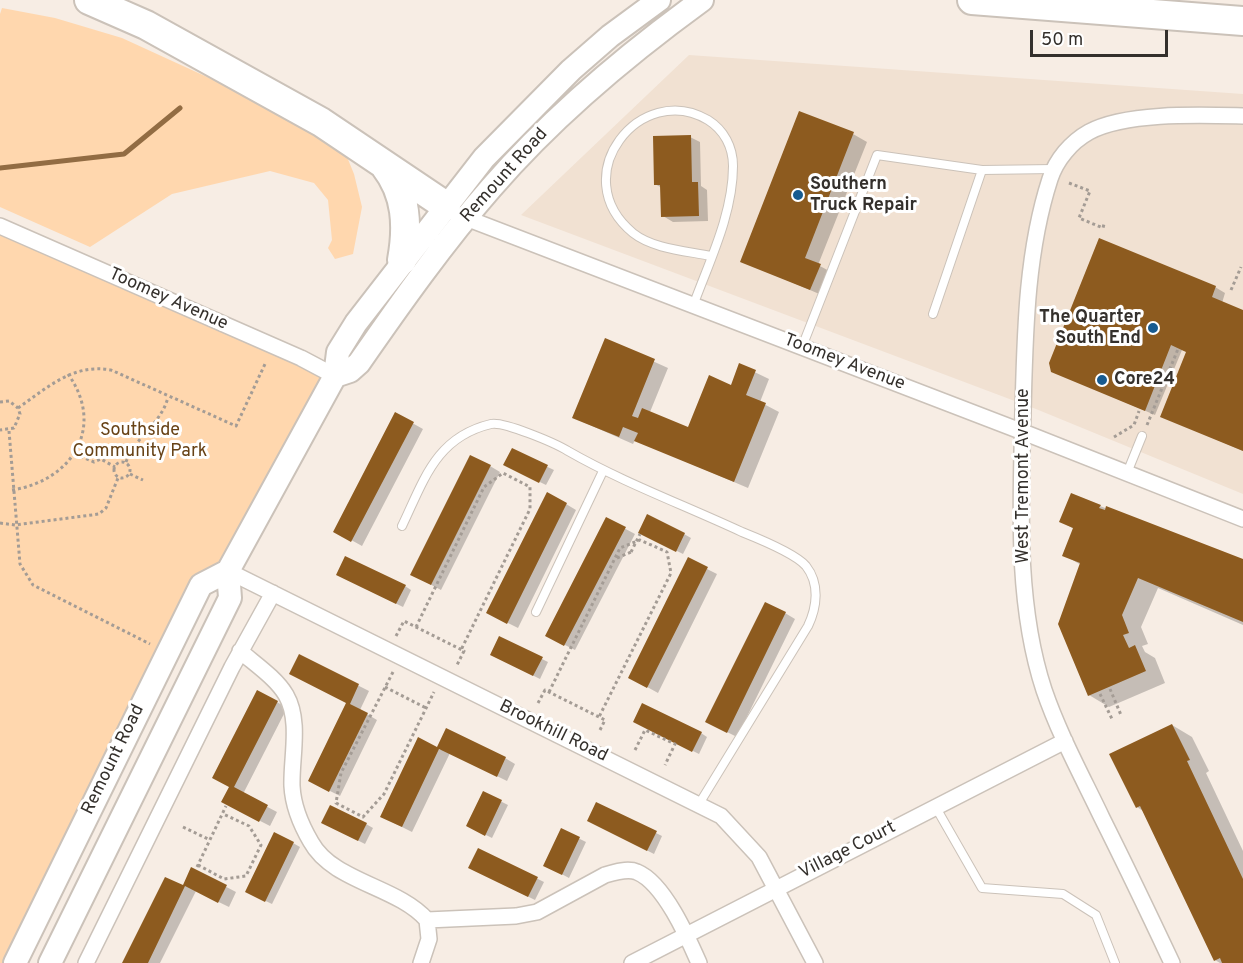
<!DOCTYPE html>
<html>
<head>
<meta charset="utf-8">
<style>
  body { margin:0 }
  #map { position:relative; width:1243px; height:963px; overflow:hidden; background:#f7ede4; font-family:Overpass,sans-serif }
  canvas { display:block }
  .scale { position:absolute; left:1030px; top:30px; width:138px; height:27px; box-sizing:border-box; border:3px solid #34302c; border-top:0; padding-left:8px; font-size:18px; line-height:21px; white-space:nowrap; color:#34302c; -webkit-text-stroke:4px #fff; paint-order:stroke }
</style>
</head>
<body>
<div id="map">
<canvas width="1243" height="963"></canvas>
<div class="scale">50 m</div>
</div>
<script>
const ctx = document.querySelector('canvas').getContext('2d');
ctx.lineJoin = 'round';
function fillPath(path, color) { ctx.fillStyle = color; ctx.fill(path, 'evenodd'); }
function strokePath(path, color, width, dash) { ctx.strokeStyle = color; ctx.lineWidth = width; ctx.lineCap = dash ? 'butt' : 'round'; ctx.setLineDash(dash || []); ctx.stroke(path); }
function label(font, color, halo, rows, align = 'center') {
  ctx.font = font + ' Overpass,sans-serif'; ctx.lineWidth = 6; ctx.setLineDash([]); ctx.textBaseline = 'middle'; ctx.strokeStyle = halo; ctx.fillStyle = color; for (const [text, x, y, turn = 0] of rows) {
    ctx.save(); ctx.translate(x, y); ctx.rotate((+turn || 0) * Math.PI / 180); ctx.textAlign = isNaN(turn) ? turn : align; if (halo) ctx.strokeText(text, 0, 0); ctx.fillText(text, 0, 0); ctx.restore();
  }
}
const built = new Path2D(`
  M689,55L1243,94V494L1036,409L521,215Z`);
const green = new Path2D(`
  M2,8L55,18L122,38L242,93L345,152L354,174L362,207L353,254L335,259L328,248L332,240L328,200L314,183L270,171L172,194L90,247L0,207V14Z
  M0,226L335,376L242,543L201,585L15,963H0Z`);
const shadow = new Path2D(`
  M853,134L867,142L818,265L833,273L824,296L742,261Z
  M690,137L700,142L701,186L707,190L708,221L673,222L663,216L662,188L655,184Z
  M1215,287L1225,293L1222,303L1243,312V451L1162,416L1188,352L1182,350L1155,415L1052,371Z
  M606,340L668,368L650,412L689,429L732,387L740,365L769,379L760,402L779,412L748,488L635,440L633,444L574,418Z
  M396,414L423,429L362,546L335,531Z
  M512,450L554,470L546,485L511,468Z
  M490,466L500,472L441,590L422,580Z
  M566,504L576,510L518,628L498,618Z
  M1100,506L1243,561V625L1158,588L1141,627L1148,644L1142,646L1145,652L1155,658L1165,683L1109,707L1089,695L1081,565L1064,555L1074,529L1060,521Z
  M607,519L635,534L575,650L557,641Z
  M684,534L691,538L683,554L647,536Z
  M707,569L717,574L658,693L640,683Z
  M344,578L405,586L411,590L403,607Z
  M785,613L795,619L737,737L717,727Z
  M300,656L369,691L360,710L377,720L340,796L320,786L348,703Z
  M498,658L542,659L548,662L540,679Z
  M277,702L287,708L243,794L277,812L270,826L223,802Z
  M641,725L701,733L707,737L699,754Z
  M1172,725L1192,737L1209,771L1206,773L1243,851V963H1220L1215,960L1143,811L1137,807Z
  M437,749L505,758L515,764L507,781L450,753L412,832L392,822Z
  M484,793L508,805L492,838L474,829Z
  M366,824L373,828L365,844L329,826Z
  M595,824L656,833L662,836L654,854Z
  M562,830L586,842L569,878L552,869Z
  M293,843L300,847L272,904L253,895Z
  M479,850L544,882L535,900L476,871Z
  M192,869L236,892L229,907L196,891L160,963H124L183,887Z`);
const stream = new Path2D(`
  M0,168L124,154L180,108`);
const building = new Path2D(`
  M799,111L854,132L805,258L821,264L810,290L740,262Z
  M691,135L692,182H698L699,216L661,217L660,185H654L653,136Z
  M1099,238L1216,286L1212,297L1243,310V451L1160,417L1186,352L1171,345L1145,411L1051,372L1049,363Z
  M605,338L655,359L632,416L638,418L642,408L688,427L709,375L731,385L739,363L756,370L746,395L766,403L734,482L634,441L638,433L623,427L619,437L572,418Z
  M395,412L414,422L351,542L333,532Z
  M512,448L548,465L539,483L503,465Z
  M470,455L491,465L431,585L410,575Z
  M547,492L567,503L507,624L486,613Z
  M1071,493L1101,505L1099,508L1105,510L1106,506L1243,559V622L1138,578L1122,615L1129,633L1123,635L1129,648L1135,645L1146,671L1088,696L1058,624L1080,563L1062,556L1073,528L1059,522Z
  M647,514L685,533L676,552L638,533Z
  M606,517L626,527L564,646L545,636Z
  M345,556L406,585L396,604L336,575Z
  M688,557L708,567L647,688L628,678Z
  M765,602L786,612L727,733L705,722Z
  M499,636L543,657L533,676L490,655Z
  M299,654L359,684L350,704L368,713L329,792L308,781L346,703L289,674Z
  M257,690L278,701L234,787L268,805L259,822L221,802L229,787L212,778Z
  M642,703L702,732L692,752L633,722Z
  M1172,724L1190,760L1187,761L1243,879V963H1222L1220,958L1214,961L1140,806L1136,808L1109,754Z
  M446,728L506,757L497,777L439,749L402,827L380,817L418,737L437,747Z
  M483,791L502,800L485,836L466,826Z
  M596,802L657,831L647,851L587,821Z
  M330,805L367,823L358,841L321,823Z
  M561,828L580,837L562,875L543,866Z
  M274,832L294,842L265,902L245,892Z
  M478,848L538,877L528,897L468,868Z
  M191,867L227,885L218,903L185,886L148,963H122L165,877L183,885Z`);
const path = new Path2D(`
  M1069,183L1090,191L1079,218L1103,228L1104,224
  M1231,290L1241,267
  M0,402L9,401L18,408L20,414L14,428L0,430
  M18,408C47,388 73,363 111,370L236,426L265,364
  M1147,425L1178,349
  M9,431L20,564L33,585L150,644
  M1114,437L1134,425L1139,411
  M80,443L98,451L101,459L115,467
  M75,454L94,462L101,459
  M114 470a8 8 0 1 1 16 0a8 8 0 1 1-16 0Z
  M126,462C135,437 162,423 168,397
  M130,474L143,480
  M12,490C72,481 106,427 68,374
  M0,523L15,525L99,514L106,508L118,478
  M617,558L631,552
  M416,627L484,487L503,473L530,487V509L461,650
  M396,636L404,621L464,651L457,665
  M393,672L341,773L336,803L363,817L384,794L434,692
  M385,687L426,708
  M1110,689L1121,715
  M549,692L620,548L640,540L667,552L671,573L599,717
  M1100,694L1112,719
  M538,703L545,690L605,720L599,732
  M635,750L645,730L675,744L665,765
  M183,827L210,840
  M198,865L224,879L246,876L261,845L249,826L223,814
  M197,867L226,806`);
const lane = new Path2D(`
  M693,306C709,262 733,214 733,166C733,147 724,130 708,120C641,80 564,176 633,233C653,249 687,251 711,256
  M933,314L982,170
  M802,347L877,155L982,170L1054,169
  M1127,473L1142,436
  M402,526C424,480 436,437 491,424C503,421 555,443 568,451C622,482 684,505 742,532C757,538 796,554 806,566C820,584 817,607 808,626L699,804
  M536,612L603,471
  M935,806L982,888L1063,894L1096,915L1115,963`);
const street = new Path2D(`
  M466,218L1023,432L1243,519
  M0,226L301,358L335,376
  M228,571L721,816L759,857L815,963
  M240,651C255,664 276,678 286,695C301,721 291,758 292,786C293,806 301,825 311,842C333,882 397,886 427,920L516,916L537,912L605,875C615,872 628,868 637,872C664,883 688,938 699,963
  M86,963L232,667L273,593
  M421,963L429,939L427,920
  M632,963L1065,741
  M1172,963C1149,914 1126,866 1102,818C1082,776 1059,734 1044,690C1015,602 1021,502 1023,411C1025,334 1026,253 1050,179C1056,160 1071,142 1089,132C1126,112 1201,115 1243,116`);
const secondary = new Path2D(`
  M335,376L350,371L359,363C400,304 443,243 491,188C553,116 625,56 702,0
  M15,963L201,585L228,571
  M50,963L230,598L228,571L335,376L338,352L356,323L484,158L571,70L610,36L659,0`);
const highway = new Path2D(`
  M89,0L146,25L321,122L446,206
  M972,0L1243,21
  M385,166C407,194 408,227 402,260`);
const pathBridge = new Path2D(`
  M631,552L640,534`);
const markers = [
  [798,195,6,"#175b90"],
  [1153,328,6,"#175b90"],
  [1102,380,6,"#175b90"]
];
const streetNames = [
  ["Remount Road",505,176,-48],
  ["Toomey Avenue",168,300,24],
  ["Toomey Avenue",844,363,21],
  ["West Tremont Avenue",1024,476,-90],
  ["Brookhill Road",553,732,26],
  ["Remount Road",114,760,-64],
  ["Village Court",848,851,-27]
];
const poiNames = [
  ["Southern",810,185],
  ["Truck Repair",810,206],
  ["The Quarter",1141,318,"right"],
  ["South End",1141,339,"right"],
  ["Core24",1114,380]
];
const parkNames = [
  ["Southside",140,431],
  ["Community Park",140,452]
];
fillPath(built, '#f1e1d2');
fillPath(green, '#ffd7ae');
fillPath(shadow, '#0003');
strokePath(stream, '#926c43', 5);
fillPath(building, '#8d5b1f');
strokePath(lane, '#cbc2b9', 10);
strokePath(street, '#cbc2b9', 18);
strokePath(secondary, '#cbc2b9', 26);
strokePath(highway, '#cbc2b9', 32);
strokePath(path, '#a49c95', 3, [3, 3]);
strokePath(lane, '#fff', 8);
strokePath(street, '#fff', 15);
strokePath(secondary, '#fff', 22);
strokePath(highway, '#fff', 28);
strokePath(pathBridge, '#a49c95', 3, [3, 3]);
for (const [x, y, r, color] of markers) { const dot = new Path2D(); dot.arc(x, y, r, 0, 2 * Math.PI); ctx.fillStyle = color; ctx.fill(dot); strokePath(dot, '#fff', 2); }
label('18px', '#34302c', '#fff', streetNames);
label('bold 18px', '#34302c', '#fff', poiNames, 'left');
label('18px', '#674216', '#fff', parkNames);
</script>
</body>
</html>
